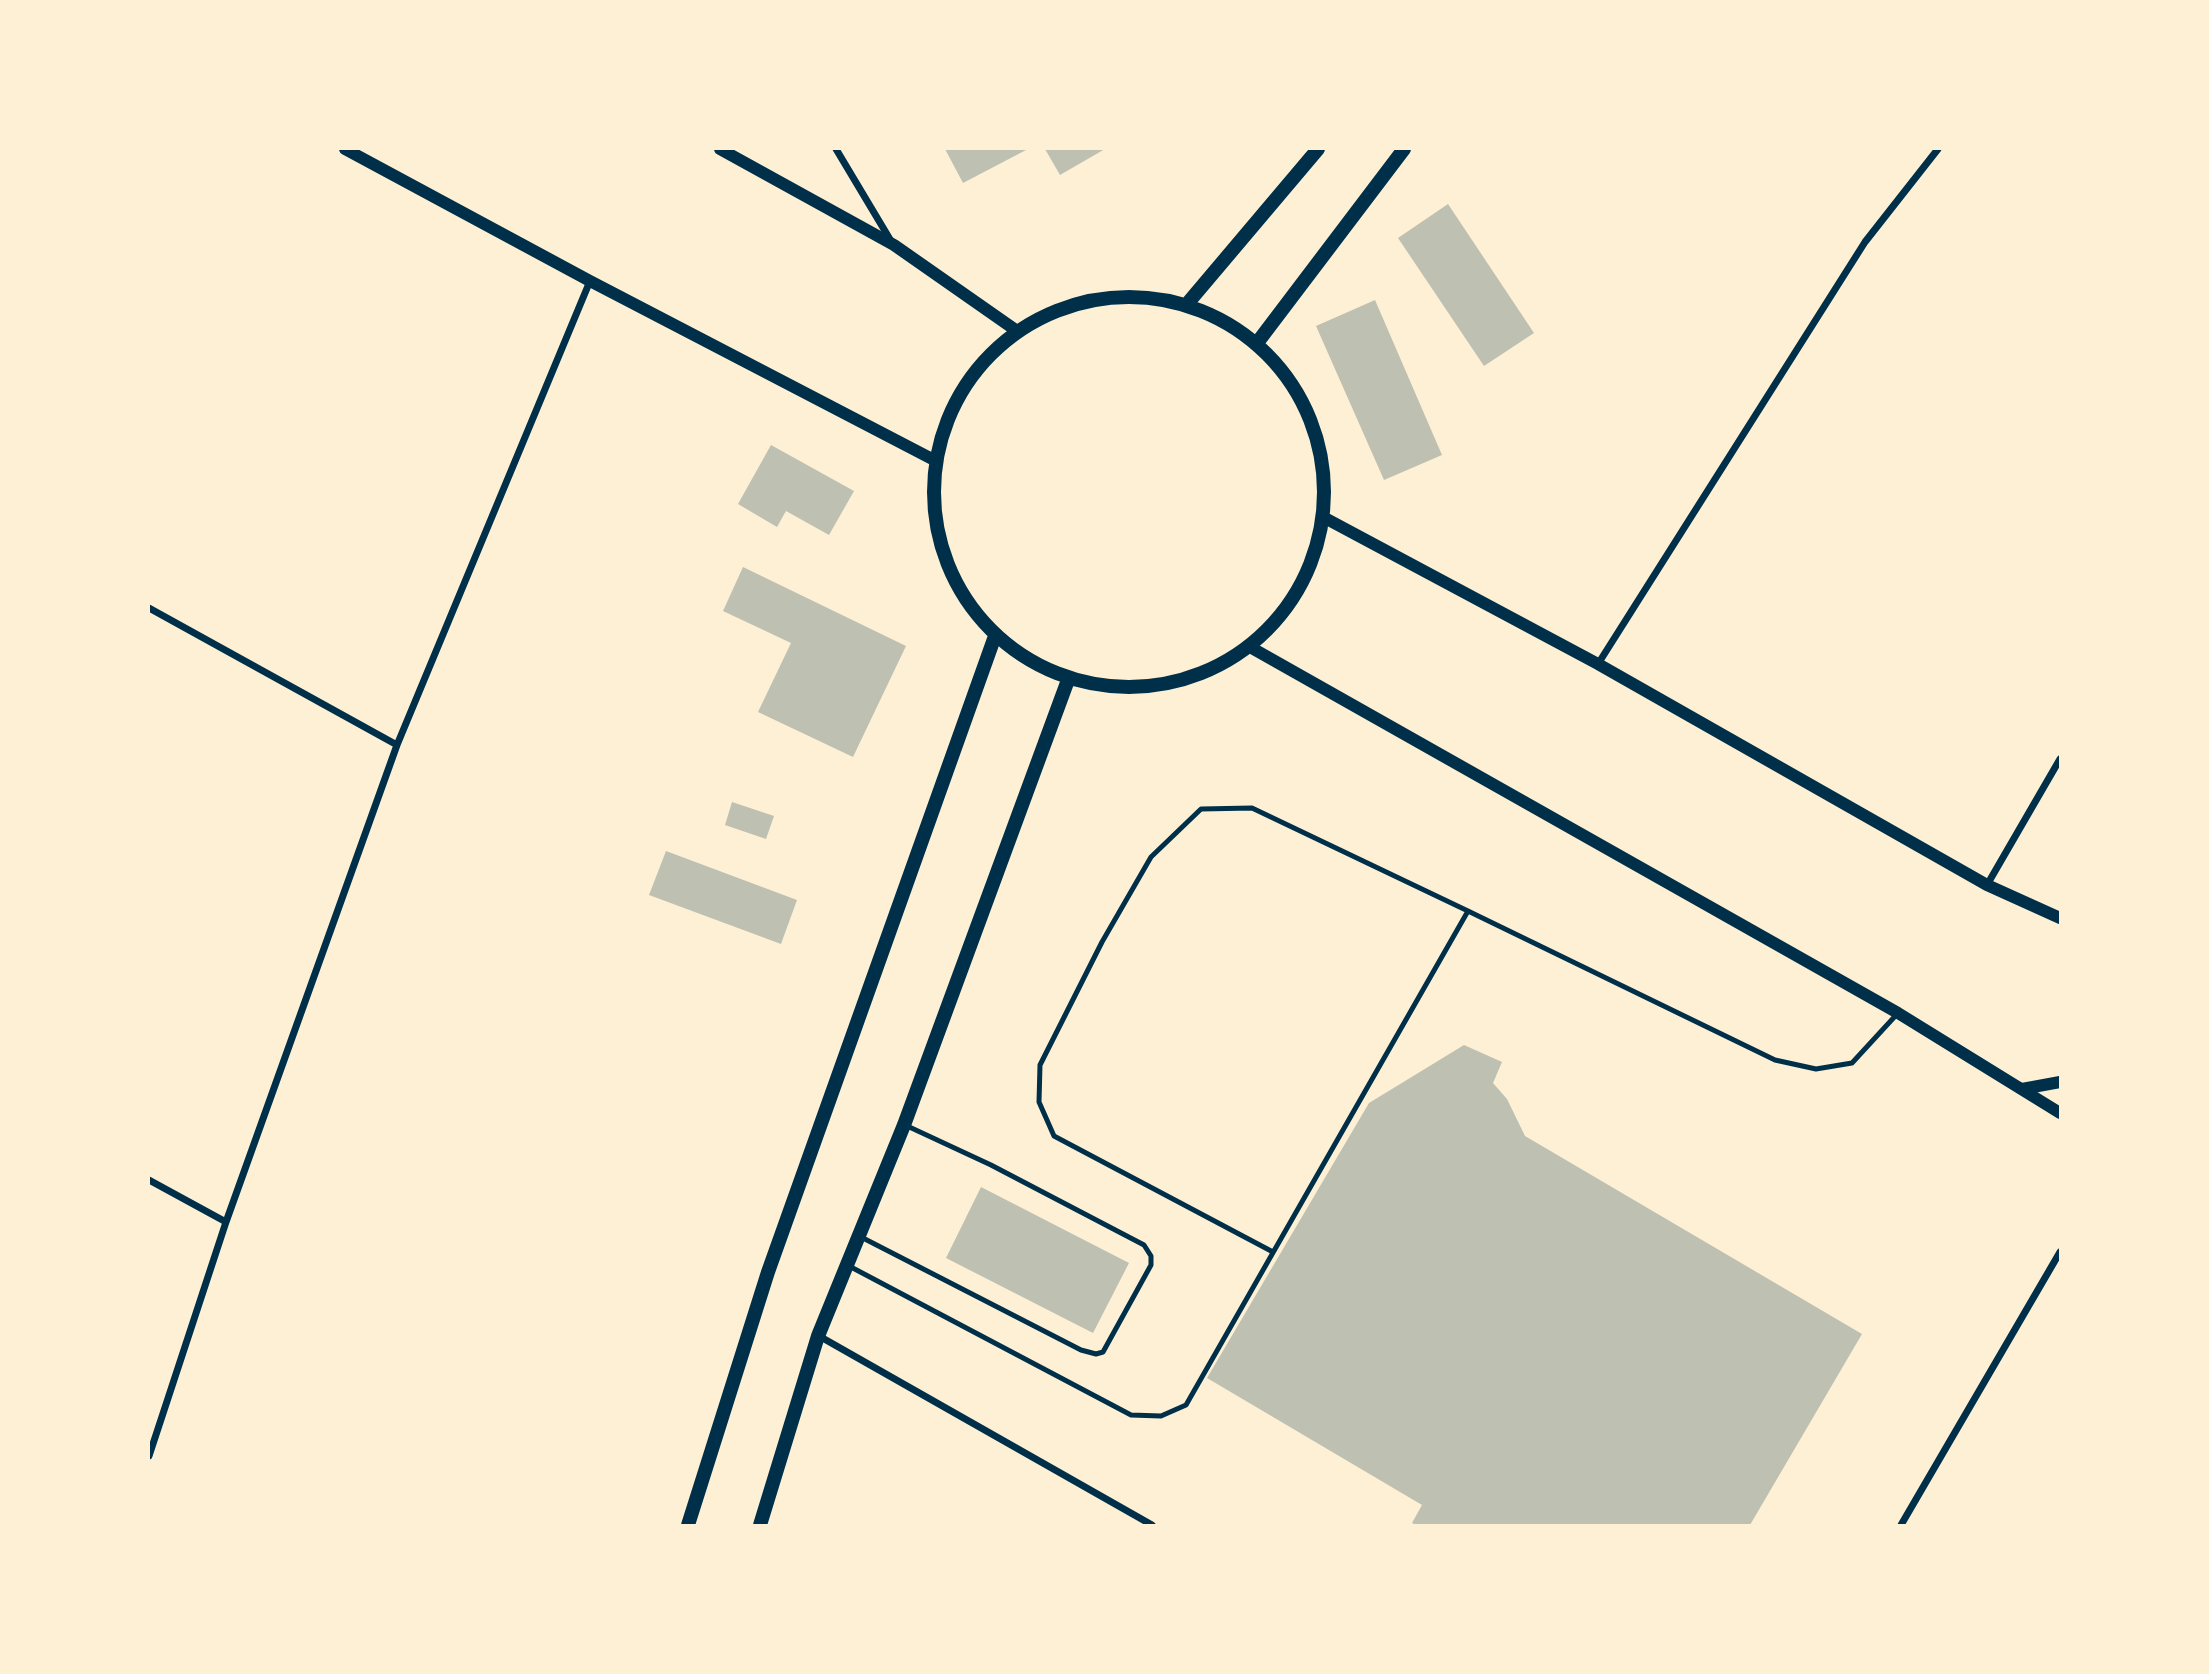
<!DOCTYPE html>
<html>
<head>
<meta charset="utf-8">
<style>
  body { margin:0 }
  #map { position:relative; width:2209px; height:1674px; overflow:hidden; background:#fdf0d5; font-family:"DejaVu Sans",sans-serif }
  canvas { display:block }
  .frame { position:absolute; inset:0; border:150px solid #fdf0d5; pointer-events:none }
</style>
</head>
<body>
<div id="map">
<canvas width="2209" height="1674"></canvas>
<div class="frame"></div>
</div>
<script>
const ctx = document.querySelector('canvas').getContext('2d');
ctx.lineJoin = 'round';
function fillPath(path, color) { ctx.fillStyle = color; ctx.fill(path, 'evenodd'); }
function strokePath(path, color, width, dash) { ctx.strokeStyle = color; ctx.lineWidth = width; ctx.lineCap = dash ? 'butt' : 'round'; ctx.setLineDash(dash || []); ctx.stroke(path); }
const building = new Path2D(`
  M945,149H1028L963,183Z
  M1045,149H1105L1060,175Z
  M1448,204L1534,333L1484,366L1398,238Z
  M1375,300L1442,455L1384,480L1316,326Z
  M771,445L854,491L829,535L786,511L777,527L738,504Z
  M743,567L906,646L853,757L758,712L791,643L723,611Z
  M732,802L774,816L766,839L725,825Z
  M666,851L797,900L781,944L649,895Z
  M1464,1045L1502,1062L1493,1083L1507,1099L1525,1136L1862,1334L1750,1525H1416L1412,1523L1422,1505L1207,1378L1369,1103Z
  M981,1187L1129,1263L1093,1333L946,1258Z`);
const service = new Path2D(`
  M861,1237L1081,1350L1096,1354L1103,1352L1151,1265V1256L1144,1245L991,1165L905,1125
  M1273,1252L1054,1136L1039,1102L1040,1065L1102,942L1151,857L1201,809L1252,808L1468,911
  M849,1266L1131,1415L1161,1416L1186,1405L1468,911L1775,1060L1816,1069L1852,1063L1898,1013`);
const minor = new Path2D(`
  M836,149L891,241
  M149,608L397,745
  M1598,664L1865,242L1938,149
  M1987,885L2060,759
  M149,1180L226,1222
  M819,1336L1152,1525
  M149,1456L226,1222L397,745L590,281
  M1901,1525L2060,1252`);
const tertiary = new Path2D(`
  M345,149L590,281L936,461
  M720,149L894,245L1017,331
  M1323,517L1598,664L1987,885L2060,918
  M1250,647L1898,1013L2060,1113
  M2022,1089L2060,1082`);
const secondary = new Path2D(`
  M934 492a195 195 0 1 1 390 0a195 195 0 1 1-390 0Z
  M1187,304L1318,149
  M1257,343L1404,149
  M688,1525L768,1272L995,636
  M760,1525L818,1336L904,1125L1068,680`);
fillPath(building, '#bec0b2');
strokePath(service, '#003049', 5);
strokePath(minor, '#003049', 7);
strokePath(tertiary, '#003049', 12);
strokePath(secondary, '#003049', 14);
</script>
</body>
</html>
